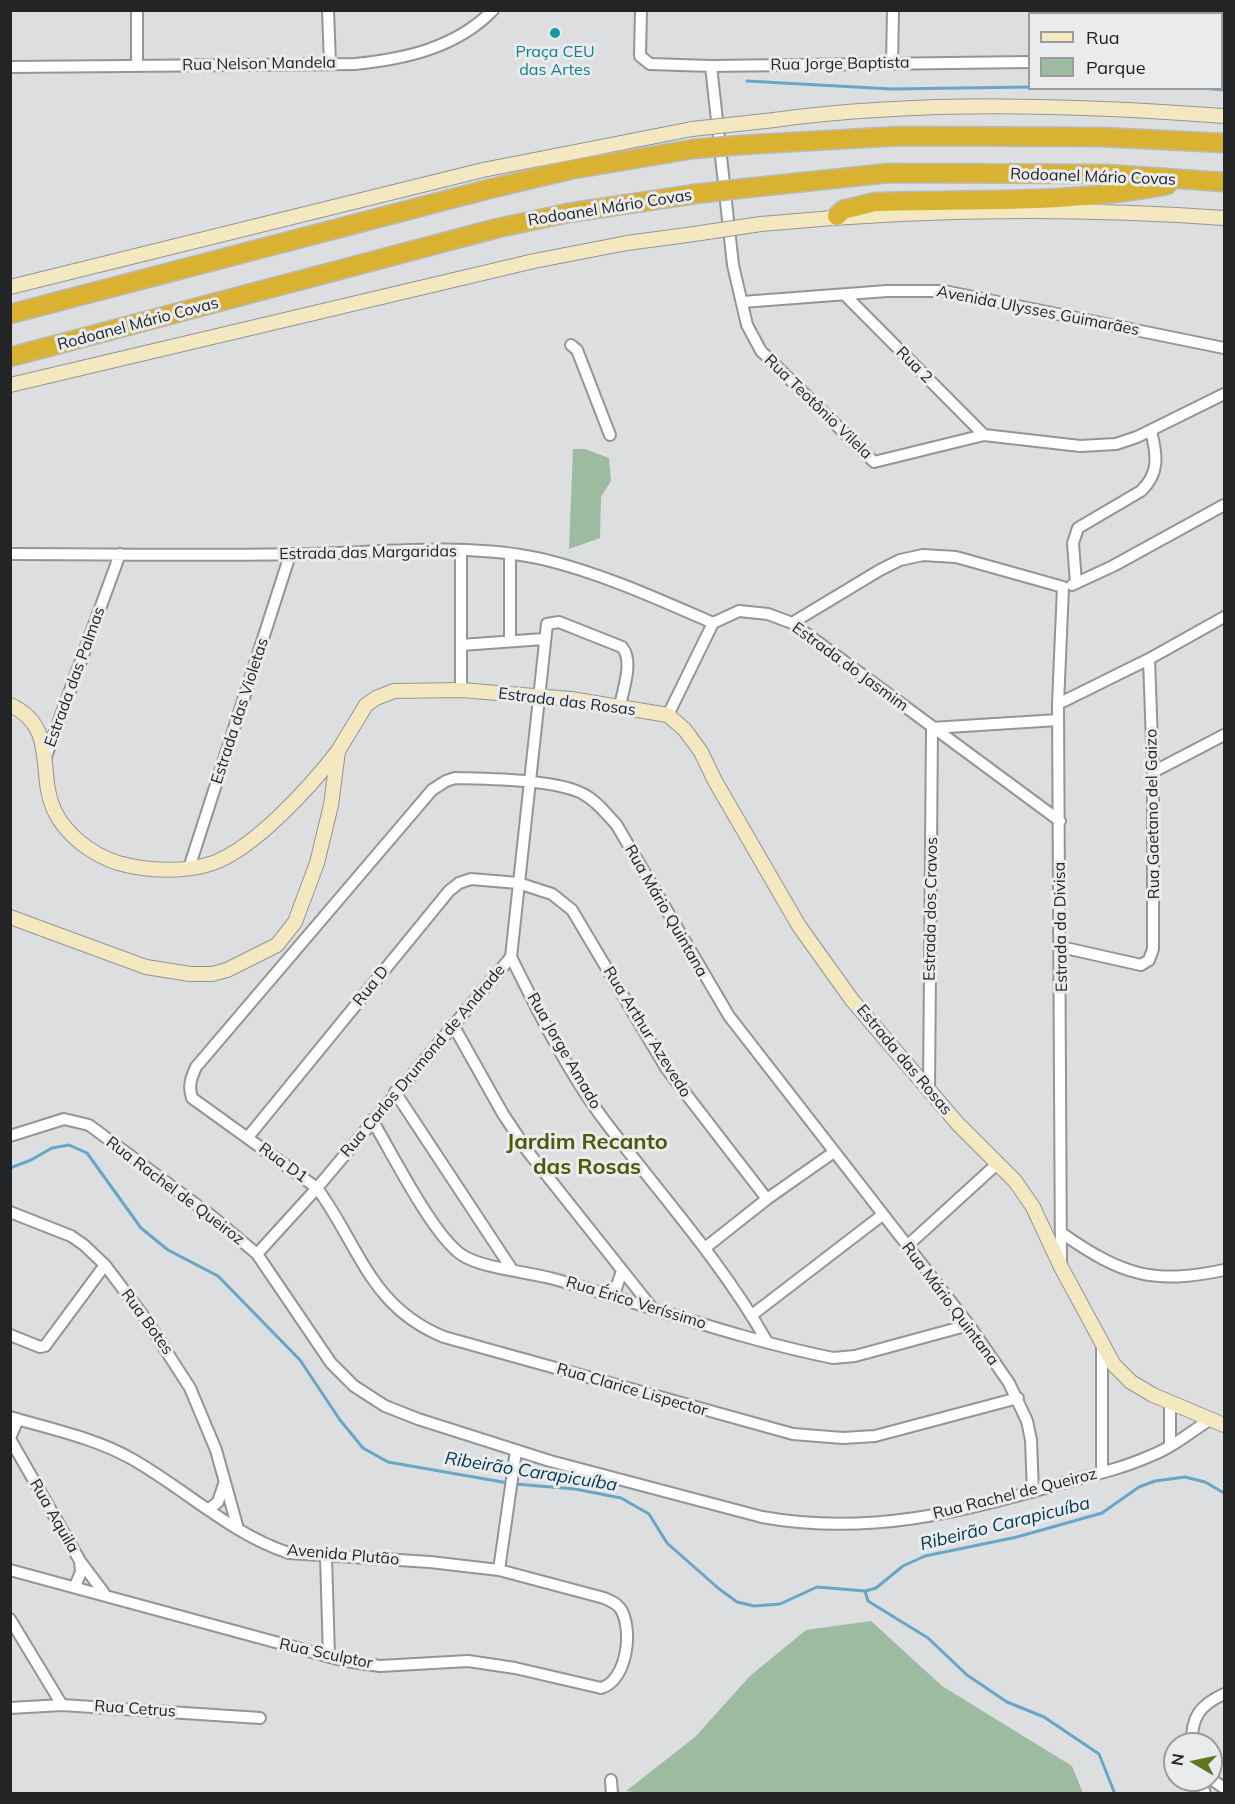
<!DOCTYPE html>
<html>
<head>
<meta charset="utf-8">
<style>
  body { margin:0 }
  #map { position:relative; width:1235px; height:1804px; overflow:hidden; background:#dddee0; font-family:Mulish,sans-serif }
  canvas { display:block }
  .frame { position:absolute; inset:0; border:12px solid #232425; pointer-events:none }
  .legend { position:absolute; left:1028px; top:12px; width:195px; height:78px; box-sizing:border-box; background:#eaebed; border:2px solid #9a9b9d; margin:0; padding:8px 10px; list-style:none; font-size:18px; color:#232425 }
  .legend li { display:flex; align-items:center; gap:12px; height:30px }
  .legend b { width:30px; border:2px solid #9a9b9d }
  .north { position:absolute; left:1163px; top:1732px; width:60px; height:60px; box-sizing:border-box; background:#eaebed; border:2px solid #9a9b9d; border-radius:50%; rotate:279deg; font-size:16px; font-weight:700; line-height:24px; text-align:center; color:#232425 }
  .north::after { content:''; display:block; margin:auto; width:21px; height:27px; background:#627421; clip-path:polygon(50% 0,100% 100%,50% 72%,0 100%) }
</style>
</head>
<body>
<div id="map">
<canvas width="1235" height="1804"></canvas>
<div class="frame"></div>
<ul class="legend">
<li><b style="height:8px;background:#f4e8c1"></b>Rua</li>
<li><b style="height:16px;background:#9cbba0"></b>Parque</li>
</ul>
<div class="north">N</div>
</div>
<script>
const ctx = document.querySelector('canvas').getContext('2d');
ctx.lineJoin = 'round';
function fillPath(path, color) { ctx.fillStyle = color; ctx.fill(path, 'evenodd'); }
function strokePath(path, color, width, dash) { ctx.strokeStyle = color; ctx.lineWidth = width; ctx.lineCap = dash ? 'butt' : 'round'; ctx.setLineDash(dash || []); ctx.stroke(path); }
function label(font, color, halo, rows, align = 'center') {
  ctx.font = font + ' Mulish,sans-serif'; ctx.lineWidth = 6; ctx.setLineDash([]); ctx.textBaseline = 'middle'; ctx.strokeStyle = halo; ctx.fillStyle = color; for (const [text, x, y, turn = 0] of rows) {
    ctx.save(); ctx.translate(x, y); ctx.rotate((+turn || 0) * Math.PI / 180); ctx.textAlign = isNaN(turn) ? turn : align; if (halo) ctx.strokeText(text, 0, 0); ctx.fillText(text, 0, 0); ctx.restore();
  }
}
const green = new Path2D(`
  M573,449H585L609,458L611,481L601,497L600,538L569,549Z
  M871,1621L942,1686L1072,1766L1083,1793L646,1794L626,1791L695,1737L750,1676L806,1630Z`);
const stream = new Path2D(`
  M747,81L891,89L1030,87
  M1203,88L1224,90
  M10,1168L31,1160L52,1148L69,1145L87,1153L141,1228L168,1250L218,1276L300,1360L340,1420L363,1448L388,1462L508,1483
  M515,1484L575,1489L621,1498L649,1514L667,1543L718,1588L737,1602L754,1606L780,1604L817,1587L865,1591L876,1588L903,1566L925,1556L1017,1537L1102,1513L1139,1487L1155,1481L1185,1477L1205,1482L1224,1493
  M865,1591L868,1601L928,1638L967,1675L1007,1702L1044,1717L1099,1754L1115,1794`);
const minor = new Path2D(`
  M137,10V66
  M328,10L330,63
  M641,10L640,56L650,64L711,66L1030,62
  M1191,14V10
  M1222,60H1224
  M892,64L893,10
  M711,66L733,265L747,325L761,351L874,462L984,435L1080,446L1116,444L1137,437L1224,394
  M10,67L355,64C405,59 456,48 493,10
  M845,295L984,435
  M742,302L887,291H944L1224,348
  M571,345L577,350L610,435
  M10,554C108,554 205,556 302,554C378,553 468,542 542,559C601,573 658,599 713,623
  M510,554V641
  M1076,583L1073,543L1078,528L1141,491C1160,473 1157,455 1151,431
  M1072,585L1113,566L1224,505
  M792,623L880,570L900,560L923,555L956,557L1063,587
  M461,645L544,639
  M461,690V551
  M1058,704L1149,659L1224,617
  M668,715L713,623L739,611L768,614L792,623L1060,821
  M45,759L120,554
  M1153,772L1224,735
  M189,868L290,555
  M1061,947L1141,965L1149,960L1153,949V772L1149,659
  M511,957C538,1011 565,1067 601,1116C657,1191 720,1259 766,1340
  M453,1025L503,1114L529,1153L653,1309
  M929,1090L932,728L1058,720
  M395,1092L511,1268
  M372,1120C392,1153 433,1236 462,1255C481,1268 529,1272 554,1279C647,1305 738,1339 833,1358L855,1356L969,1325
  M10,1136L64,1119L89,1125L213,1217L257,1254L331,1363L354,1386L385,1406L418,1419L550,1461L762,1517C866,1536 960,1513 1059,1484C1089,1476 1121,1469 1150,1456C1171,1448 1190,1433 1209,1420
  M248,1137L449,891L459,883L471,879L518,883L552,894L572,910L666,1068L767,1199
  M10,1212L71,1236L84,1245L105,1265L145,1318L190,1388L216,1450L238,1529
  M1063,1234C1122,1275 1153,1285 1224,1270
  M907,1246L998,1163
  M705,1248L767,1199L834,1152
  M257,1254L317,1188L511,957L547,624L559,622L622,647C634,661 623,689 620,706
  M1061,1267L1058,704L1063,587
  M613,1297L622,1271
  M752,1315L881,1216
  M10,1335L40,1347L45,1346L105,1265
  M1102,1345V1472
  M1018,1398L875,1436L843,1438L793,1434L444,1337C370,1307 360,1247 317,1188L192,1098C188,1086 191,1078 196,1067L432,790L446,781L455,778C486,779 559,779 585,795C598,802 606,814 616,824L729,1016L969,1325L1009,1383L1027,1421L1031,1440L1033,1492
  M10,1417C51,1429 95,1438 132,1459C185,1489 231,1534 289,1553L430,1562L499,1570L604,1598C611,1601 616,1603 620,1608C634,1629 627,1681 601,1688L515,1668L468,1661L380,1666L345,1661L10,1570
  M10,1438L18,1419
  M10,1439L80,1561L104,1593
  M1170,1446V1404
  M209,1509L218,1502L224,1484
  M326,1556L329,1657
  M499,1570L516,1451
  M75,1586L81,1572L80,1561
  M10,1619L62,1705
  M10,1708L62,1705L260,1718
  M1192,1744C1191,1717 1200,1705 1224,1694
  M1211,1779L1224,1788
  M611,1780L612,1794
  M1201,1780L1205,1794`);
const secondary = new Path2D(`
  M774,120C923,100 1076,105 1224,116
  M761,224C916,209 1069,207 1224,218
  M10,287L483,170L692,129
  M10,385L534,261L627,243L687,235
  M10,705C59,727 36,773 55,812C67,836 93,855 118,863C147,871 184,873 213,863C255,848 311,786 338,751
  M10,917L146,967L190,974H212L227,970L277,945L295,922L317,863L331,805L338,751L366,705L376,698L394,691L461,690L571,699L668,715L685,730L701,752L715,781L799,926L852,1000L958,1124L1015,1181L1033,1207L1061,1267L1114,1365L1131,1382L1153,1395L1224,1425`);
const motorway = new Path2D(`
  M741,145L900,136L1101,137L1224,143
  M747,188L889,173L1106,174L1224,182
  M837,216L843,210L875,202C971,199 1072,204 1167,185
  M10,314L489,189L569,170L693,149
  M10,357L498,228L568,213L695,194`);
const secondaryBridge = new Path2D(`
  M692,129L774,120
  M687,235L761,224`);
const motorwayBridge = new Path2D(`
  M693,149L741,145
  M695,194L747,188`);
const markers = [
  [555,33,6,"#0f9aa8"]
];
const cultureNames = [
  ["Praça CEU",555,52],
  ["das Artes",555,70]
];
const streetNames = [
  ["Rua Nelson Mandela",259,64,-1],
  ["Rua Jorge Baptista",840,64,-1],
  ["Rodoanel Mário Covas",1093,177,2],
  ["Rodoanel Mário Covas",610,208,-9],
  ["Avenida Ulysses Guimarães",1038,311,11],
  ["Rodoanel Mário Covas",138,324,-15],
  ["Rua 2",914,365,45],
  ["Rua Teotônio Vilela",818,407,44],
  ["Estrada das Margaridas",368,553,-1],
  ["Estrada do Jasmim",850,667,36],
  ["Estrada das Palmas",75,677,-70],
  ["Estrada das Rosas",567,702,7],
  ["Estrada das Violetas",240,711,-72],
  ["Rua Gaetano del Gaizo",1153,814,-91],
  ["Estrada dos Cravos",931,909,-89],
  ["Rua Mário Quintana",666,911,60],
  ["Estrada da Divisa",1061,927,-91],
  ["Rua D",371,986,-51],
  ["Rua Arthur Azevedo",647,1032,58],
  ["Rua Jorge Amado",564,1051,60],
  ["Estrada das Rosas",904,1060,50],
  ["Rua Carlos Drumond de Andrade",423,1061,-50],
  ["Rua D1",283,1163,36],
  ["Rua Rachel de Queiroz",175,1191,37],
  ["Rua Érico Veríssimo",636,1303,17],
  ["Rua Mário Quintana",950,1304,53],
  ["Rua Botes",147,1322,54],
  ["Rua Clarice Lispector",632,1390,16],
  ["Rua Rachel de Queiroz",1015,1494,-14],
  ["Rua Aquila",54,1516,60],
  ["Avenida Plutão",343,1555,5],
  ["Rua Sculptor",326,1654,12],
  ["Rua Cetrus",135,1709,4]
];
const waterNames = [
  ["Ribeirão Carapicuíba",531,1472,9],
  ["Ribeirão Carapicuíba",1005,1524,-14]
];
const districtNames = [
  ["Jardim Recanto",587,1142],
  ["das Rosas",587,1167]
];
fillPath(green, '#9cbba0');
strokePath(stream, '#69a6c6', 3);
strokePath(minor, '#939597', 14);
strokePath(secondary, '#939597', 16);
strokePath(motorway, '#b9b9b9', 21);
strokePath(minor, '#fff', 10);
strokePath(secondary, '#f4e8c1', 14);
strokePath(motorway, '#d9b231', 18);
strokePath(secondaryBridge, '#939597', 16, []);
strokePath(motorwayBridge, '#b9b9b9', 21, []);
strokePath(secondaryBridge, '#f4e8c1', 14);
strokePath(motorwayBridge, '#d9b231', 18);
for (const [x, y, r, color] of markers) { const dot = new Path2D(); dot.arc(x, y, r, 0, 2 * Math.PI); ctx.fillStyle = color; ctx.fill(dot); strokePath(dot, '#eaebed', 2); }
label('16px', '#0d838f', '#eaebed', cultureNames);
label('16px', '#232425', '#eaebed', streetNames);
label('italic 18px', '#01394f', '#eaebed', waterNames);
label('bold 22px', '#4b5a09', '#eaebed', districtNames);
</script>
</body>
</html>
